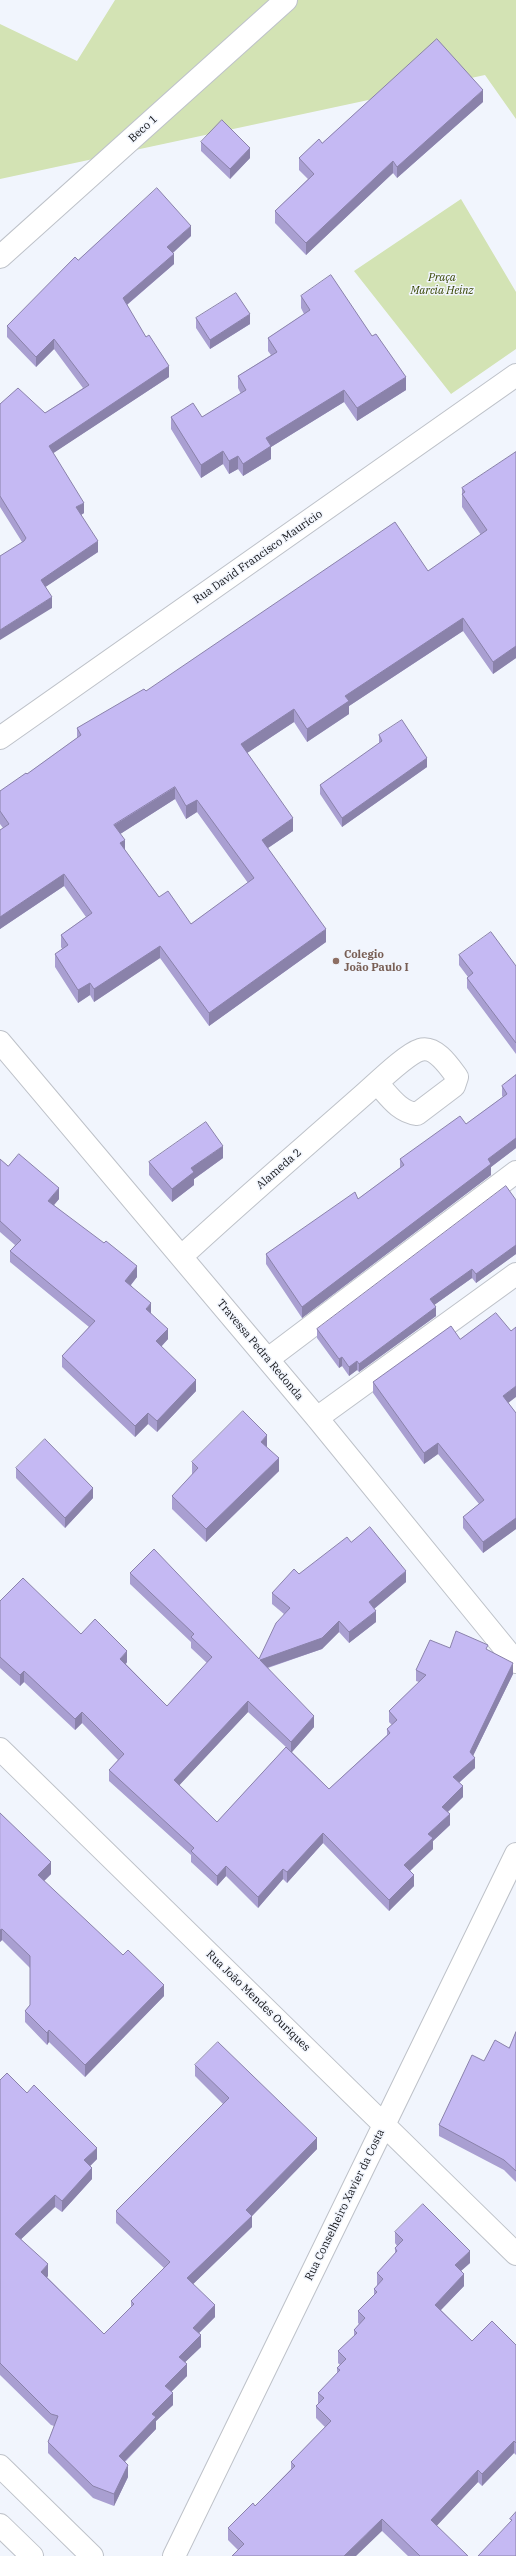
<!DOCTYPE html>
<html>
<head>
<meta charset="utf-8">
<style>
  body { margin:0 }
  canvas { display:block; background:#f1f5fd }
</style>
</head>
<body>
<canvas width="516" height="2556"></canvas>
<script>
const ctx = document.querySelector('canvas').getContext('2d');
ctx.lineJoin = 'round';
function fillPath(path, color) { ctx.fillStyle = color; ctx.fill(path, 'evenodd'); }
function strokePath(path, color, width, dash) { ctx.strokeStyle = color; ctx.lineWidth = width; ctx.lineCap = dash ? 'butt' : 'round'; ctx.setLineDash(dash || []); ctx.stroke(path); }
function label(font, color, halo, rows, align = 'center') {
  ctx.font = font + ' "IBM Plex Serif",serif'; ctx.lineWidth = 3; ctx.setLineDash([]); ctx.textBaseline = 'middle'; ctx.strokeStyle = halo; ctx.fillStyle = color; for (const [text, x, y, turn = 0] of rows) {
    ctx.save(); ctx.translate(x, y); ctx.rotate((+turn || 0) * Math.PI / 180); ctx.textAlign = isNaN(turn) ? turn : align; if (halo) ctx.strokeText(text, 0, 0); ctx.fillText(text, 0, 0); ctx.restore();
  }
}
const green = new Path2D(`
  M115,0H516V119L485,75L0,179V24L77,61Z
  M461,199L516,292V349L451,394L354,271Z`);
const minor = new Path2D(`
  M0,257L286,0
  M0,738L516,375
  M0,1042L317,1418L516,1662
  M182,1256C240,1202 301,1150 361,1097C374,1086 406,1054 420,1050C435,1045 449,1066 457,1077L454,1086L417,1114C399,1112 389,1096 377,1083
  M268,1359L516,1172
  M317,1418L516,1274
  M0,1749L516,2254
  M0,2466L92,2556
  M0,2525L32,2556
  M174,2556L516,1854`);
const wall = new Path2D(`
  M483,102L397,178L393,173L306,255L275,223V211L308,179L299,170V158L322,143Z
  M201,142L250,158L230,179L201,151Z
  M191,236L173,253L174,264L127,305L169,377L53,453L84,513L81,515L98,552L45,587L52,608L22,542L0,507V404L45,413L83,388L54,349L36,367L7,337V326L78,260Z
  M301,296L406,390L357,421L344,402L271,447V459L243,476L238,469L229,474L223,464L201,478L171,429V417H202L241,394L238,388V376L271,355L268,351V338L304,314L301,308Z
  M196,318L250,324L210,349L196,328Z
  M516,452V658L493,674L463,631L349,706V714L307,742L294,722L247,753L293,831L268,848L326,942L209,1026L160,958L94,1002L90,995L78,1003L55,967V954L62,949L61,947V935L86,917L64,886L0,929V830L3,828L0,824V791L27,774L77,738V728L146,691L428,571L481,535L462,507V488ZM175,799L186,819L197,812L248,883L191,924L159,897L125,850L120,834Z
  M379,735L427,767L342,827L320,794V785L379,744Z
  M459,955L516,966V1054L467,988V978L468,977L459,965Z
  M516,1075V1148L491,1167V1175L302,1318L266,1264V1254L358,1199L400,1168V1159L466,1124L503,1097L502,1096V1086Z
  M223,1158L194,1179V1185L172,1202L149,1175V1162Z
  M0,1159L8,1166L59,1199L54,1205L137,1277L131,1285L151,1313L168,1339L161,1347L196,1391L157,1432L148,1424L135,1437L62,1367V1356L89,1327L10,1262V1251L15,1245L0,1232Z
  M516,1200V1254L476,1283L472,1278L434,1305L436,1316L359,1372L357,1370L349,1376L342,1366L339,1368L317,1338V1329Z
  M511,1331L508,1403L516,1413V1529L483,1553L463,1528V1517L479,1504L438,1454L424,1464L373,1393V1382L460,1339Z
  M192,1462L279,1471L206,1542L172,1509V1496L192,1475Z
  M16,1468L93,1498L65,1528L16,1478Z
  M351,1542L406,1582L374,1609L376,1622L349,1643L339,1632L322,1649L268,1668L314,1727L292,1752L329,1789L387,1735V1729L392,1725L389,1722V1711L419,1682L416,1681V1670L450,1648L488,1650L513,1674L473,1756L475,1768L459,1783L463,1797L448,1812L450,1825L433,1841V1849L410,1871L414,1886L389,1911L323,1843L287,1883L283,1879L258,1908L226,1876L217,1886L191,1862V1855L109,1781V1770L118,1760L82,1723L75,1730L24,1682L20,1686L0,1668V1601L81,1634L127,1662L126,1664L167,1706L207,1663L191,1648V1642L130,1584V1573L259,1659L284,1614L272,1604V1593L299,1574ZM248,1712L286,1747L217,1822L179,1785Z
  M0,1813L51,1874L44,1881L164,1996L85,2077L49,2042L47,2045L25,2022V2011L30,2005V1968L2,1940L0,1942Z
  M516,2032V2182L504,2170L439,2136V2125L484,2061L509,2048Z
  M195,2065L317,2149L252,2216V2227L193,2284L215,2317L199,2333L201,2347L185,2362L187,2376L171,2392L173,2405L156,2421V2429L125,2462L128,2477L114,2506L93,2498L48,2453V2442L54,2426L51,2425L0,2375V2080L27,2093L97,2159L90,2166L92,2179L62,2212L55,2207L21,2239L48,2276L47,2277L104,2334L131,2308V2301L164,2268L116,2223V2211L223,2104L195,2076Z
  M395,2232L470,2263L461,2271L464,2286L441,2310L472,2341L516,2345V2455L514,2453L482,2486L478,2482L436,2526L468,2556H408L382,2531L238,2550L228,2540V2528L255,2506L291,2469V2462L325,2427L316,2418V2406L318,2404V2393L337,2374V2368L340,2365L338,2363V2351L354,2336V2330L359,2324L358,2323V2311L374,2295V2289L378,2285H377V2273L395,2254V2248L397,2246L395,2243Z`);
const shadedWall = new Path2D(`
  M483,90V102L397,178V167Z
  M250,148V158L230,179V169Z
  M393,161V173L306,255V243Z
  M191,226V236L167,258V247Z
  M174,254V264L123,308V298Z
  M250,314V324L210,349V340Z
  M54,339V349L36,367V357Z
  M169,366V377L49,456V446Z
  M406,377V390L357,421V408Z
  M344,390V402L271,447V459L243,476V464L266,438Z
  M223,451V464L201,478V465Z
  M238,456V469L229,474V461Z
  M84,503V513L76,518V507Z
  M98,541V552L41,590V580Z
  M52,597V608L0,640V630Z
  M463,618V631L349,706V714L307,742V729L345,696Z
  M516,646V658L493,674V662Z
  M294,709V722L241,757V744Z
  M427,758V767L342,827V818Z
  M175,787V799L114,838V825Z
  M197,800V812L186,819V806Z
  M293,818V831L262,852V840Z
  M125,840V853L120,843Z
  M64,874V886L0,929V917Z
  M326,929V942L209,1026V1013Z
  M160,946V958L94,1002V989Z
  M90,983V995L78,1003V990Z
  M516,1138V1148L491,1167V1175L302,1318V1307L488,1159Z
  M223,1146V1158L194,1179V1185L172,1202V1189L191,1168Z
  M59,1188V1199L48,1212V1201Z
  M516,1245V1254L476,1283V1274Z
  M137,1266V1277L125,1292V1281Z
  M472,1269V1278L430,1308V1299Z
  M151,1303V1314L146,1309Z
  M436,1307V1316L359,1372V1364Z
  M168,1329V1339L156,1352V1341Z
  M342,1357V1366L339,1368V1359Z
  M357,1361V1370L349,1376V1367Z
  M196,1380V1391L157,1432V1421Z
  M516,1386V1397L503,1407V1396Z
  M148,1413V1424L135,1437V1426Z
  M267,1435V1448L261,1442Z
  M438,1443V1454L424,1464V1453Z
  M279,1458V1471L206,1542V1529Z
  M93,1488V1498L65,1528V1518Z
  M516,1518V1529L483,1553V1542Z
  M406,1571V1582L369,1613V1602Z
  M376,1611V1622L349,1643V1632Z
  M339,1621V1632L322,1649L260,1670V1660Z
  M127,1651V1662L120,1670V1659Z
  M513,1663V1674L470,1762L475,1758V1768L453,1788V1777L470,1752Z
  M24,1671V1682L20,1686V1675Z
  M248,1701V1712L174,1791V1780Z
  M82,1712V1723L75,1730V1719Z
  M314,1716V1727L291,1753V1742Z
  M463,1786V1797L442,1817V1807Z
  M450,1814V1825L433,1841V1849L404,1876V1865L428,1834Z
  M323,1833V1843L287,1883V1872Z
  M51,1862V1874L38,1887V1875Z
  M226,1866V1876L217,1886V1876Z
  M283,1869V1879L258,1908V1897Z
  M414,1875V1886L389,1911V1900Z
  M2,1929V1940L0,1942V1930Z
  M164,1985V1996L85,2077V2065Z
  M49,2030V2042L47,2045V2033Z
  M317,2138V2149L252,2216V2227L187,2290V2278L246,2210Z
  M97,2148V2159L84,2172V2160Z
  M92,2168V2179L62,2212V2201Z
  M55,2195V2207L15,2245V2234Z
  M470,2251V2263L455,2276V2265Z
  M48,2264V2276L41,2284V2272Z
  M464,2274V2286L435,2316V2305Z
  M215,2305V2317L193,2339V2328Z
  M201,2335V2347L179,2368V2357Z
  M187,2364V2376L165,2398V2386Z
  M173,2393V2405L156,2421V2429L119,2467V2456L152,2414Z
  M514,2441V2453L482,2486V2474Z
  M128,2465V2477L114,2506V2494Z
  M478,2470V2482L431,2532V2520Z
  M382,2519V2531L356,2556H344Z`);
const building = new Path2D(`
  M437,39L483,90L397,167L393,161L306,243L275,211L314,174L299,158L319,139L322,143Z
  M222,120L250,148L230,169L201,142Z
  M157,188L191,226L167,247L174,254L123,298L146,337L149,335L169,366L49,446L84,503L76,507L98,541L41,580L52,597L0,630V556L24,541L26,538L0,496V404L18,388L45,413L89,385L54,339L36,357L7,326L75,257L78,260Z
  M331,275L372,336L376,334L406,377L357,408L344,390L266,438L271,446L243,464L238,456L229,461L223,451L201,465L171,417L193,403L202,417L246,390L238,376L277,352L268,338L310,310L301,296Z
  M236,293L250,314L210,340L196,318Z
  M516,452V646L493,662L463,618L345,696L349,701L307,729L294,709L241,744L293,818L262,840L326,929L209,1013L160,946L94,989L90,983L78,990L55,954L68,945L61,935L92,913L64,874L0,917V830L9,824L0,811V791L26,773L27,774L81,735L77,728L144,689L146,691L395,522L428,571L487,530L462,494L465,492L462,488ZM175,787L186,806L197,800L254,878L191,924L168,891L159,897L120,843L125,840L114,825Z
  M402,720L427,758L342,818L320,785L382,741L379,735Z
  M491,932L516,966V1043L467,978L473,973L459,955Z
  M516,1075V1138L488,1159L491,1164L302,1307L266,1254L355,1192L358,1199L404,1165L400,1159L460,1116L466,1124L507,1094L502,1086Z
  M206,1122L223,1146L191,1168L194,1172L172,1189L149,1162Z
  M19,1154L59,1188L48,1201L104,1243L106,1241L137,1266L125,1281L151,1303L146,1309L168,1329L156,1341L196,1380L157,1421L148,1413L135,1426L62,1356L95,1321L10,1251L21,1240L0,1221V1159L8,1166Z
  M506,1186L516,1200V1245L476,1274L472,1269L430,1299L436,1307L359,1364L357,1361L349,1367L342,1357L339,1359L317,1329Z
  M496,1313L511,1331L516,1327V1386L503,1396L516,1413V1518L483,1542L463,1517L484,1500L438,1443L424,1453L373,1382L451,1326L460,1339Z
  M243,1411L267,1435L261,1442L279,1458L206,1529L172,1496L198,1468L192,1462Z
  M45,1439L93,1488L65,1518L16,1468Z
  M370,1527L406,1571L369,1602L376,1611L349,1632L339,1621L322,1638L260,1660L314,1716L291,1742L248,1701L174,1780L217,1822L286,1747L329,1789L390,1733L387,1729L397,1720L389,1711L426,1675L416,1670L430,1640L450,1648L456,1631L488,1645L486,1649L513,1663L470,1752L475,1758L453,1777L463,1786L442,1807L450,1814L428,1834L433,1838L404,1865L414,1875L389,1900L323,1833L287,1872L283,1869L258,1897L226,1866L217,1876L191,1851L194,1848L109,1770L124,1754L82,1712L75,1719L24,1671L20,1675L0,1657V1601L23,1578L81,1634L95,1619L127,1651L120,1659L167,1706L212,1657L191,1637L194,1634L130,1573L154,1549L259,1659L276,1623L290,1608L272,1593L294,1569L299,1574L347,1537L351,1542Z
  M0,1813L51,1862L38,1875L123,1955L128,1950L164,1985L85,2065L49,2030L47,2033L25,2011L30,2005V1956L2,1929L0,1930Z
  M516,2032V2171L504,2160L439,2125L472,2055L484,2061L495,2040L509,2048Z
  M218,2042L317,2138L246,2210L252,2216L187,2278L215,2305L193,2328L201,2335L179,2357L187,2364L165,2386L173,2393L152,2414L156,2417L119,2456L128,2465L114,2494L93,2486L48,2442L58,2416L51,2414L0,2363V2080L7,2073L27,2093L34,2085L97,2148L84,2160L92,2168L62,2201L55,2195L15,2234L48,2264L41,2272L104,2334L134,2304L131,2301L170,2262L116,2211L229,2098L195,2065Z
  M423,2204L470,2251L455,2265L464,2274L435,2305L472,2341L492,2321L516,2345V2443L514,2441L482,2474L478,2470L431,2520L468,2556H420L382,2519L344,2556H232L244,2544L228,2528L253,2503L255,2506L295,2466L291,2462L331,2421L316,2406L324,2398L318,2393L340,2370L337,2368L346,2359L338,2351L357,2333L354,2330L365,2318L358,2311L377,2292L374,2289L383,2279L377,2273L397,2251L395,2248L403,2240L395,2232Z
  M516,2512V2556H478L512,2520L510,2519Z`);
const markers = [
  [336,961,4,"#8d6e63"]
];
const streetNames = [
  ["Beco 1",143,129,-42],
  ["Rua David Francisco Maurício",258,557,-35],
  ["Alameda 2",279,1169,-41],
  ["Travessa Pedra Redonda",260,1350,50],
  ["Rua João Mendes Ouriques",258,2001,44],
  ["Rua Conselheiro Xavier da Costa",345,2205,-64]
];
const parkNames = [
  ["Praça",442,278],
  ["Marcia Heinz",442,291]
];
const educationNames = [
  ["Colegio",344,955],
  ["João Paulo I",344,968]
];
fillPath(green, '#d3e3b4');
strokePath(minor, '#bec2c9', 24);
strokePath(minor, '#fff', 22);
fillPath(wall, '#a99fd1');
fillPath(shadedWall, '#8a82aa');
fillPath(building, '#c5b9f3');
strokePath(building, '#8a82aa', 1);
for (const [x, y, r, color] of markers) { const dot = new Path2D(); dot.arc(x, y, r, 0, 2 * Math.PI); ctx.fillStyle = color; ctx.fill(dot); strokePath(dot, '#f1f5fd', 1.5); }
label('11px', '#101114', '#f1f5fd', streetNames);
label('italic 11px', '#364500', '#f1f5fd', parkNames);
label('bold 11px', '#785e54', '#f1f5fd', educationNames, 'left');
</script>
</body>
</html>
